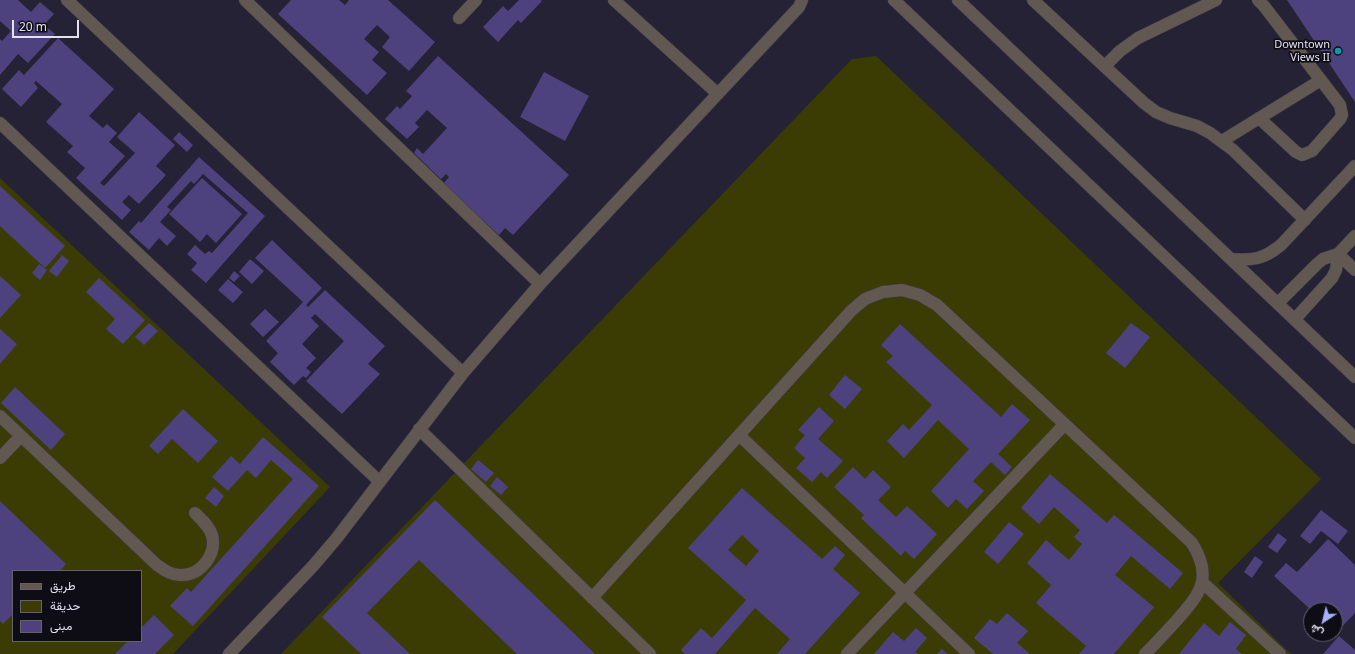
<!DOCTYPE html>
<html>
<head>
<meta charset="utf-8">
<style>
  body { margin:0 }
  #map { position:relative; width:1355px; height:654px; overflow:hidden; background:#252235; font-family:"Noto Sans",Vazirmatn,sans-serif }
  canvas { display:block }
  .legend { position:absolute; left:12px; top:570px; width:130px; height:72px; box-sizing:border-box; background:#0e0d15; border:1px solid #64626c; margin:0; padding:5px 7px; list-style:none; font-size:12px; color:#e4e2ef }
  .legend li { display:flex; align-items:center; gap:8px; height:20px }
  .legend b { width:20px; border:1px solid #64626c }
  .north { position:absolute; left:1303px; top:602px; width:40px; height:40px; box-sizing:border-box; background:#0e0d15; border:1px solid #64626c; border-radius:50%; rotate:215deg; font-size:11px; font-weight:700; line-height:16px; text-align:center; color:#e4e2ef }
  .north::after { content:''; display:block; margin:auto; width:14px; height:18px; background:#a2b2fd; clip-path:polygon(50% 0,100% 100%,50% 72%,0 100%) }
  .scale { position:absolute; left:12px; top:20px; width:67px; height:18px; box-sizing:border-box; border:2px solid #e4e2ef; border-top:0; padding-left:5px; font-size:12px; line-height:14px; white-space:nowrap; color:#e4e2ef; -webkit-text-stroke:3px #0e0d15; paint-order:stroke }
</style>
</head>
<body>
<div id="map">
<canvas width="1355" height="654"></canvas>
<ul class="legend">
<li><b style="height:5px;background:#605851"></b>طريق</li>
<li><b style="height:11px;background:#3b3c04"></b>حديقة</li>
<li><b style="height:11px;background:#4d427e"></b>مبنى</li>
</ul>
<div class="north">ش</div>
<div class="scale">20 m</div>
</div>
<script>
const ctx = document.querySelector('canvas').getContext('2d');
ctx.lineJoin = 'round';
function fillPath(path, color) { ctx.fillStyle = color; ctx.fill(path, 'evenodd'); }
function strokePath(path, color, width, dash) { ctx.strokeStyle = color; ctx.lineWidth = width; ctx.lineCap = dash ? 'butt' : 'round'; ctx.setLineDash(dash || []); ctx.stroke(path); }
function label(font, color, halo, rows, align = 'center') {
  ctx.font = font + ' "Noto Sans",sans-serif'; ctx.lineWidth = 3.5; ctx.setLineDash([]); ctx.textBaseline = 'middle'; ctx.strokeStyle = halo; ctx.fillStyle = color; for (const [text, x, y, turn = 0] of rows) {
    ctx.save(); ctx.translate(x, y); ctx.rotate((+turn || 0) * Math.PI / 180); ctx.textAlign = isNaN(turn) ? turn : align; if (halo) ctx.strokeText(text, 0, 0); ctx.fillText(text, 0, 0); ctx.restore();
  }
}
const green = new Path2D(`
  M876,56L1321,479L1218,583L1291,654H281L852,59Z
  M0,178L330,487L173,654H0ZM13,571H141V641H13Z`);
const building = new Path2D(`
  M0,0H18L31,12L40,2L54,14L44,25L55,34L28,63L18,54L0,75V39L2,41L11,31L0,21Z
  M291,0H339L345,5L349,0H388L435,42L409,71L382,47L390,37L377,25L364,39L379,52L372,60L387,73L367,95L278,14Z
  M519,0H541L542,1L521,23L518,20L498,42L483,27L503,6L508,11Z
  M1287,0H1355V102Z
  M58,38L114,89L89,116L103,128L107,124L117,133L109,142L125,156L100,183L104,186L135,153L117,137L139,112L175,145L156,166L166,175L139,204L129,195L122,202L131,210L122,220L76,178L85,168L67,152L73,146L46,122L62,104L36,81L34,83L38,88L21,107L2,89L19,70L24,75Z
  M438,56L569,175L513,235L505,228L499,235L443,184L449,177L446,174L441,179L414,153L417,148L423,154L447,128L427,110L415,123L419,127L407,139L385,119L397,106L400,109L412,96L406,91Z
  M544,72L589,96L565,141L520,117Z
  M179,132L193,145L187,152L173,139Z
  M199,157L265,216L206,283L191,270L197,263L187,254L195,245L205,254L209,251L212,253L248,213L203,174L194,184L191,181L167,207L171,210L160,222L176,236L167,246L159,238L149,250L129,232L139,221L141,223Z
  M202,178L242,214L216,243L207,234L200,242L169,214Z
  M0,186L65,246L45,268L0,226Z
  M272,240L322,288L306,305L308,307L325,290L385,346L368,364L380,374L342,414L306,381L344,341L315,314L311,318L319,326L302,344L316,358L306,368L311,372L306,378L303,376L294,385L270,362L278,353L266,341L303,302L255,258Z
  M62,255L69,261L57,277L49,271Z
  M250,259L264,271L252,284L239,272Z
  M39,264L47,270L40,280L32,273Z
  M234,271L240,276L234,282L229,278Z
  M0,276L21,295L0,318Z
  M99,278L145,320L123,344L106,329L115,319L86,292Z
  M228,279L243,292L233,303L218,290Z
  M265,309L279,322L263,337L250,324Z
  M149,323L158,331L144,345L135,337Z
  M1131,323L1150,337L1125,368L1106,353Z
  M900,324L1001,417L1012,404L1030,420L998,454L1012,467L1005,475L991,462L973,481L984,491L967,509L956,499L948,508L931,491L969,449L938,420L904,458L887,441L903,424L909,430L932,405L886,362L893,356L881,345Z
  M0,329L17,344L0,364Z
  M845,375L862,389L845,409L829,395Z
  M15,387L65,434L51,450L1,403Z
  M819,407L834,421L818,439L843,461L827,478L821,472L812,482L796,468L805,458L794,448L805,435L798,430Z
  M183,409L218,441L198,463L172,439L158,454L149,446Z
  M263,437L319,486L193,626L170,606L187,588L191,592L293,479L271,460L256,478L247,470L228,491L212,477L231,456L240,464Z
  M478,460L494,473L486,482L471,469Z
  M853,467L865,479L873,470L891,487L878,500L896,517L907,506L937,534L914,559L905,551L901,556L861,518L864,515L834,487Z
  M1050,474L1107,523L1114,515L1183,573L1170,589L1131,556L1115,575L1154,607L1114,654H1079L1086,646L1036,603L1051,585L1027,563L1046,540L1069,560L1082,544L1074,537L1080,530L1054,507L1039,524L1021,508Z
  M497,477L508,487L501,495L490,486Z
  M214,487L224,496L216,507L205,498Z
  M742,488L822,559L835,546L845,555L833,569L860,593L805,654H777L790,639L755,608L715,654H685L681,650L701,628L712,638L746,600L688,548ZM742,535L759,551L746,566L728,550Z
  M435,500L556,616L595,654H517L419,560L367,613L410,654H361L322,617Z
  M0,501L66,564L60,571H13V614L3,624L0,621Z
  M1321,510L1348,531L1338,544L1321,531L1310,544L1300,536Z
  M1009,522L1024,534L998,564L984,552Z
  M1278,533L1287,540L1277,553L1268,547Z
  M1328,539L1355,565V613L1336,633L1335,632V610H1311L1274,576L1286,563L1297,572Z
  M1255,556L1263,562L1252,578L1244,572Z
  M1007,613L1028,631L1017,643L1030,654H993L974,638L990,619L997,624Z
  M154,615L174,635L155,654H115L128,641H141V628Z
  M1230,622L1246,635L1236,649L1242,654H1179L1204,623L1219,636Z
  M916,628L927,638L915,652L918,654H874L893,632L904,641Z
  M1339,636L1355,650V654H1323Z
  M942,649L948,654H937Z`);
const minor = new Path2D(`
  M67,0L463,373
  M245,0L540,284
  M614,0L718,94
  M894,0L1355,438
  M958,0L1355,377
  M1033,0L1144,103L1156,112L1170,118L1197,126L1210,133L1233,150L1305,220
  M1258,0L1264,6L1340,105L1342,115L1340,119L1312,151L1302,155L1296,152L1259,118
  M459,18L476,0
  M1105,66L1120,51L1138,38L1216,0
  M0,123L380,482
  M1222,141L1321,80
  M1338,254L1355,270
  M1231,259C1252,261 1264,259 1281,245L1355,166
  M1278,303L1317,264L1323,259L1338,254L1355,236
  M1295,319L1332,278L1336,270L1338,254
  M0,416L157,565C164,570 172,576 182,575C201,575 217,554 212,535C209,526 202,520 195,513
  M419,429L650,654
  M739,435L969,654
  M0,458L21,436
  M1202,582L1280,654
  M592,598L851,311L865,299L883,292L902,290L920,295L937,305L1192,543C1213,577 1201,593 1177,620C1167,631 1156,643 1145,654
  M229,654L313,566L336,539L463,373L540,284L799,7L802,0
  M847,654L1065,424`);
const markers = [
  [1338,51,4,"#0f9aa8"]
];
const poiNames = [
  ["Downtown",1330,45],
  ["Views II",1330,58]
];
fillPath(green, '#3b3c04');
fillPath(building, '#4d427e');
strokePath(minor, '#403d4f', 13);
strokePath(minor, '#605851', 12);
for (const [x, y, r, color] of markers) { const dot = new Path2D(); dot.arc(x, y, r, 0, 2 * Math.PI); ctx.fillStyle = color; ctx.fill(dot); strokePath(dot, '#0e0d15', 1.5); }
label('11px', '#e4e2ef', '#0e0d15', poiNames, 'right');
</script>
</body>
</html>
